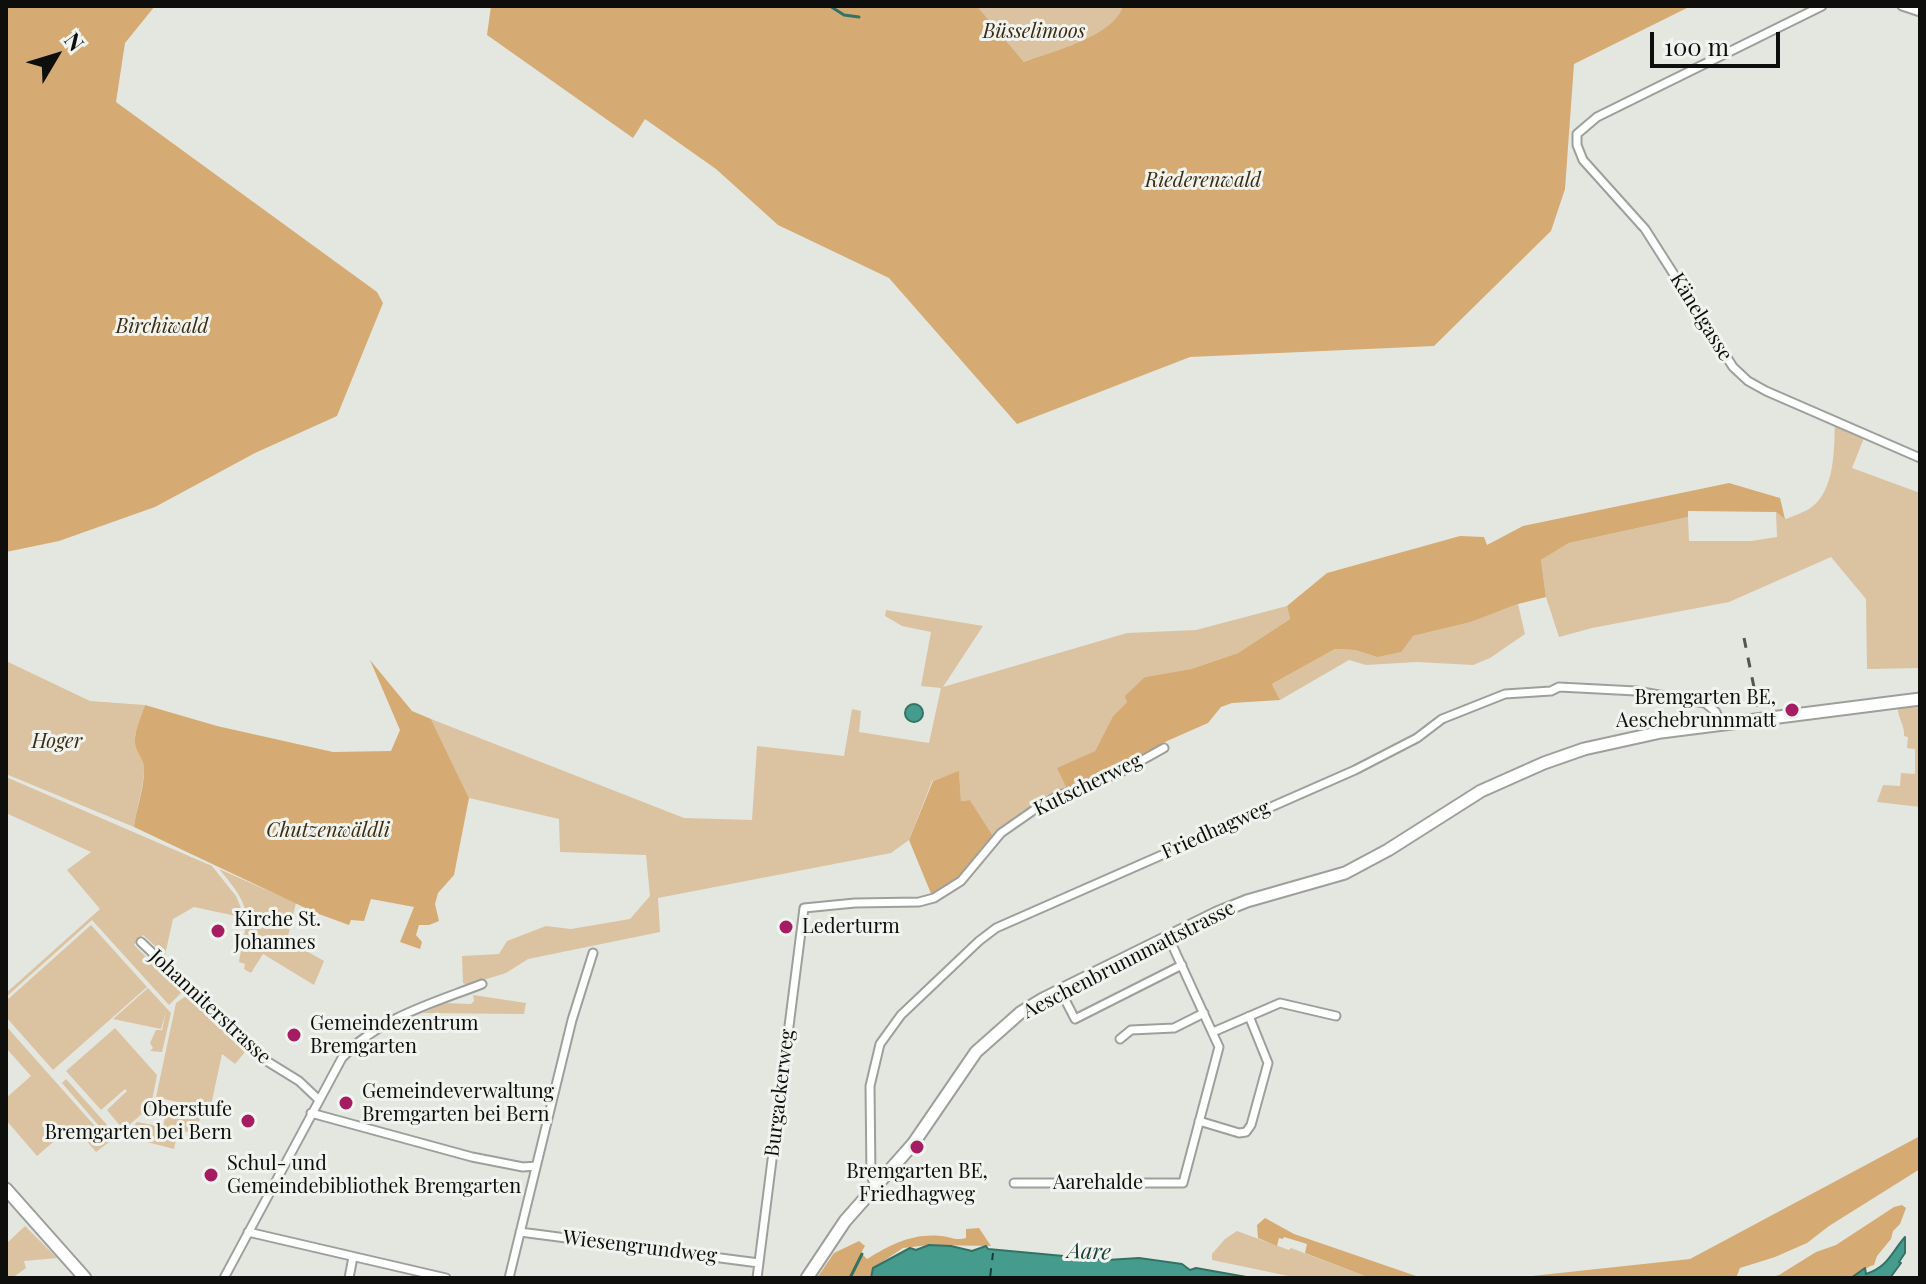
<!DOCTYPE html>
<html>
<head>
<meta charset="utf-8">
<style>
  body { margin:0 }
  #map { position:relative; width:1926px; height:1284px; overflow:hidden; background:#e4e7e0; font-family:"Playfair Display",serif }
  canvas { display:block }
  .frame { position:absolute; inset:0; border:8px solid #0e0f0d; pointer-events:none }
  .north { position:absolute; left:16px; top:16px; width:80px; height:80px; -webkit-text-stroke:6px #f1f4ee; paint-order:stroke; rotate:52deg; font-size:22px; font-weight:700; line-height:32px; text-align:center; color:#0e0f0d }
  .north::after { content:''; display:block; margin:auto; width:28px; height:36px; background:#0e0f0d; clip-path:polygon(50% 0,100% 100%,50% 72%,0 100%) }
  .scale { position:absolute; left:1650px; top:32px; width:130px; height:36px; box-sizing:border-box; border:4px solid #0e0f0d; border-top:0; padding-left:10px; font-size:24px; line-height:28px; white-space:nowrap; color:#0e0f0d; -webkit-text-stroke:6px #f1f4ee; paint-order:stroke }
</style>
</head>
<body>
<div id="map">
<canvas width="1926" height="1284"></canvas>
<div class="frame"></div>
<div class="north">N</div>
<div class="scale">100 m</div>
</div>
<script>
const ctx = document.querySelector('canvas').getContext('2d');
ctx.lineJoin = 'round';
function fillPath(path, color) { ctx.fillStyle = color; ctx.fill(path, 'evenodd'); }
function strokePath(path, color, width, dash) { ctx.strokeStyle = color; ctx.lineWidth = width; ctx.lineCap = dash ? 'butt' : 'round'; ctx.setLineDash(dash || []); ctx.stroke(path); }
function label(font, color, halo, rows, align = 'center') {
  ctx.font = font + ' "Playfair Display",serif'; ctx.lineWidth = 6; ctx.setLineDash([]); ctx.textBaseline = 'middle'; ctx.strokeStyle = halo; ctx.fillStyle = color; for (const [text, x, y, turn = 0] of rows) {
    ctx.save(); ctx.translate(x, y); ctx.rotate((+turn || 0) * Math.PI / 180); ctx.textAlign = isNaN(turn) ? turn : align; if (halo) ctx.strokeText(text, 0, 0); ctx.fillText(text, 0, 0); ctx.restore();
  }
}
const green = new Path2D(`
  M977,6H1123C1113,37 1052,51 1024,62Z
  M1835,420L1866,433L1852,468L1920,493V668L1867,669L1866,599L1831,557L1729,602L1592,628L1559,637L1546,597L1541,560L1569,543L1688,517L1689,541H1751L1777,537L1776,512L1786,519C1793,516 1802,513 1809,509C1836,492 1834,447 1835,420Z
  M1518,604L1525,634L1490,658L1473,665L1417,662L1366,665L1349,660L1280,700L1272,684L1335,649L1355,650L1377,657L1413,636L1471,622Z
  M1287,606L1290,619L1238,653L1191,669L1145,677L1127,702L1113,716L1095,751L1058,768L1067,789L1032,807L993,836L970,800L961,801L959,772L932,781L909,840L891,853L658,898L660,932L528,959L506,973L467,985L463,983L462,956L499,954L507,941L546,926L571,929L630,919L650,896L646,855L560,852L559,819L469,798L431,719L684,818L752,820L757,746L844,756L852,709L861,711L859,732L929,743L941,688L921,686L931,632L902,626L885,616L886,610L983,626L943,687L1127,633L1196,630Z
  M6,661L90,701L145,705C141,717 132,735 136,748C139,756 145,762 144,771C143,790 136,809 134,827L6,774Z
  M1920,704V807L1877,802L1883,785L1900,786L1901,773L1915,774V749L1907,748L1908,737L1904,736C1905,725 1897,717 1898,707Z
  M6,777L212,866L236,896L245,918L194,907L173,919L165,955L143,935L134,945L182,992L169,1005L92,920L6,997V993L100,909L67,870L91,852L6,813Z
  M219,869L296,903L287,940L324,961L314,985L263,954L251,973L244,969L245,964L239,962C249,913 253,909 219,869Z
  M91,925L147,987L53,1070L6,1017V1001Z
  M148,988L171,1013L162,1052L150,1051L153,1048L150,1043L156,1030H162L166,1011L161,1029L113,1019Z
  M473,995L526,1003L524,1014L423,1013L445,1003L471,1004L474,1001Z
  M186,996L245,1052L235,1064L222,1054L210,1110L156,1097L176,1003Z
  M6,1026L109,1142L96,1152L73,1125L37,1156L6,1120V1098L31,1076L6,1048Z
  M115,1028L157,1075L151,1106L121,1132L119,1130L121,1127L107,1110L127,1091L125,1089L101,1110L66,1071Z
  M66,1079L117,1136L112,1141L62,1083Z
  M168,1104L201,1111L197,1134L178,1130L174,1149L124,1136L137,1122L163,1127Z
  M25,1226L57,1258L24,1261L26,1268L12,1278H6V1244Z
  M1237,1231L1289,1250L1291,1248L1370,1278H1298L1212,1260V1254L1225,1239Z`);
const forest = new Path2D(`
  M6,6H155L125,43L116,102L377,292L383,303L337,416L255,453L155,507L59,541L6,552Z
  M491,6H977L1024,62C1052,51 1113,37 1123,6H1691L1574,64L1565,189L1551,231L1434,346L1190,357L1017,424L889,278L778,225L716,169L645,119L633,138L487,35Z
  M1729,483L1780,498L1785,519L1776,512L1688,511V517L1569,543L1541,560L1546,597L1518,604L1471,622L1413,636L1401,652L1377,657L1355,650L1335,649L1272,684L1280,700L1232,703L1221,707L1208,723L1167,741L1118,769L1067,789L1057,768L1095,751L1113,716L1127,702L1125,696L1145,677L1191,669L1238,653L1290,619L1287,606L1327,573L1460,536L1484,537L1487,545L1523,526Z
  M370,660L412,711L431,719L469,798L454,875L438,893L435,904L439,921L429,925H419L416,935L422,942L420,949L400,942L414,907L371,899L364,921L351,920L349,925L316,913L134,827C136,809 144,790 144,771C145,762 139,756 136,748C132,735 141,717 145,705L217,726L333,752L391,751L400,730Z
  M959,771L961,801L970,800L993,836L953,883L932,896L909,840L933,781Z
  M1920,1136V1169L1829,1226L1807,1243L1775,1257L1740,1268L1736,1278H1513L1690,1259Z
  M1902,1205L1906,1208L1900,1224L1893,1231L1891,1239L1877,1256L1874,1265C1863,1268 1859,1275 1848,1278H1768L1779,1275L1816,1252L1836,1245L1894,1207Z
  M1265,1218L1294,1234L1419,1277L1433,1278H1370L1305,1253L1307,1244L1284,1237L1283,1239L1279,1238L1277,1246L1258,1238L1257,1225Z
  M979,1228L991,1246L929,1245L903,1248L873,1268L871,1278H817L834,1253L859,1241L865,1246L861,1253L867,1259C890,1245 912,1233 941,1236C951,1237 956,1241 966,1238V1229Z`);
const water = new Path2D(`
  M905 713a9 9 0 1 1 18 0a9 9 0 1 1-18 0Z
  M1905,1237V1253L1899,1262L1901,1263L1890,1278H1851L1865,1268L1866,1274C1888,1267 1891,1253 1905,1237Z
  M929,1245L951,1246L972,1251L986,1246L988,1249L1107,1260L1139,1258L1182,1264L1190,1270L1196,1268L1252,1278H871L873,1268L910,1248L916,1250Z`);
const stream = new Path2D(`
  M830,6L844,15L859,17
  M850,1278L862,1254`);
const ferry = new Path2D(`
  M990,1278L993,1253`);
const street = new Path2D(`
  M1822,6L1597,117L1577,134V145L1583,160L1645,229L1733,367L1748,381L1766,391L1920,458
  M1902,6L1920,12
  M141,942L265,1060L299,1081L318,1099
  M1060,990L1075,1019L1182,965
  M1213,1032L1280,1003L1336,1016
  M1120,1039L1131,1030L1174,1028L1204,1013
  M311,1113L472,1157L523,1167L536,1166
  M1199,1121L1239,1133L1246,1132L1251,1125L1268,1063L1249,1016
  M1014,1183H1183L1219,1047L1168,936
  M876,1186L871,1177L870,1086L880,1044L901,1015L979,941L996,928L1355,770L1417,738L1442,719L1505,694L1551,691L1559,687L1636,691L1705,703L1716,712L1720,724
  M248,1232L446,1278
  M520,1232L759,1263
  M224,1278L342,1058C378,1018 433,1003 482,984
  M349,1278L353,1257
  M509,1278L572,1020L593,953
  M757,1278L804,908L855,903L919,902L934,898L961,881L1001,833L1034,810L1056,797L1121,772L1164,748`);
const secondary = new Path2D(`
  M6,1189L85,1278
  M807,1278L845,1221L913,1144L976,1052L1020,1013L1043,999L1217,913L1247,901L1345,873L1388,850L1481,791L1544,763L1584,749L1661,732L1920,699`);
const rail = new Path2D(`
  M1744,638L1759,712`);
const markers = [
  [1792,710,8,"#a61c63"],
  [786,927,8,"#a61c63"],
  [218,931,8,"#a61c63"],
  [294,1035,8,"#a61c63"],
  [346,1103,8,"#a61c63"],
  [248,1121,8,"#a61c63"],
  [917,1147,8,"#a61c63"],
  [211,1175,8,"#a61c63"]
];
const parkNames = [
  ["Büsselimoos",1034,32],
  ["Riederenwald",1203,181],
  ["Birchiwald",162,327],
  ["Hoger",57,742],
  ["Chutzenwäldli",328,831]
];
const streetNames = [
  ["Känelgasse",1701,317,58],
  ["Kutscherweg",1088,785,-26],
  ["Friedhagweg",1216,830,-24],
  ["Aeschenbrunnmattstrasse",1129,960,-27],
  ["Johanniterstrasse",210,1007,43],
  ["Burgackerweg",780,1093,-83],
  ["Aarehalde",1098,1183],
  ["Wiesengrundweg",640,1247,7]
];
const poiNames = [
  ["Bremgarten BE,",1776,698,"right"],
  ["Aeschebrunnmatt",1776,721,"right"],
  ["Kirche St.",234,920],
  ["Johannes",234,943],
  ["Lederturm",802,927],
  ["Gemeindezentrum",310,1024],
  ["Bremgarten",310,1047],
  ["Gemeindeverwaltung",362,1092],
  ["Bremgarten bei Bern",362,1115],
  ["Oberstufe",232,1110,"right"],
  ["Bremgarten bei Bern",232,1133,"right"],
  ["Schul- und",227,1164],
  ["Gemeindebibliothek Bremgarten",227,1187],
  ["Bremgarten BE,",917,1172,"center"],
  ["Friedhagweg",917,1195,"center"]
];
const waterNames = [
  ["Aare",1089,1252,2]
];
fillPath(green, '#dbc2a1');
fillPath(forest, '#d5ab73');
fillPath(water, '#459c8c');
strokePath(water, '#347266', 2);
strokePath(stream, '#347266', 3);
strokePath(ferry, '#163f38', 2, [10, 8]);
strokePath(street, '#9da09a', 11);
strokePath(secondary, '#9da09a', 15);
strokePath(street, '#fff', 7);
strokePath(secondary, '#fff', 11);
strokePath(rail, '#545552', 3, [10, 10]);
for (const [x, y, r, color] of markers) { const dot = new Path2D(); dot.arc(x, y, r, 0, 2 * Math.PI); ctx.fillStyle = color; ctx.fill(dot); strokePath(dot, '#f1f4ee', 3); }
label('italic 20px', '#3c2a11', '#f1f4ee', parkNames);
label('20px', '#0e0f0d', '#f1f4ee', streetNames);
label('20px', '#0e0f0d', '#f1f4ee', poiNames, 'left');
label('italic 22px', '#163f38', '#f1f4ee', waterNames);
</script>
</body>
</html>
